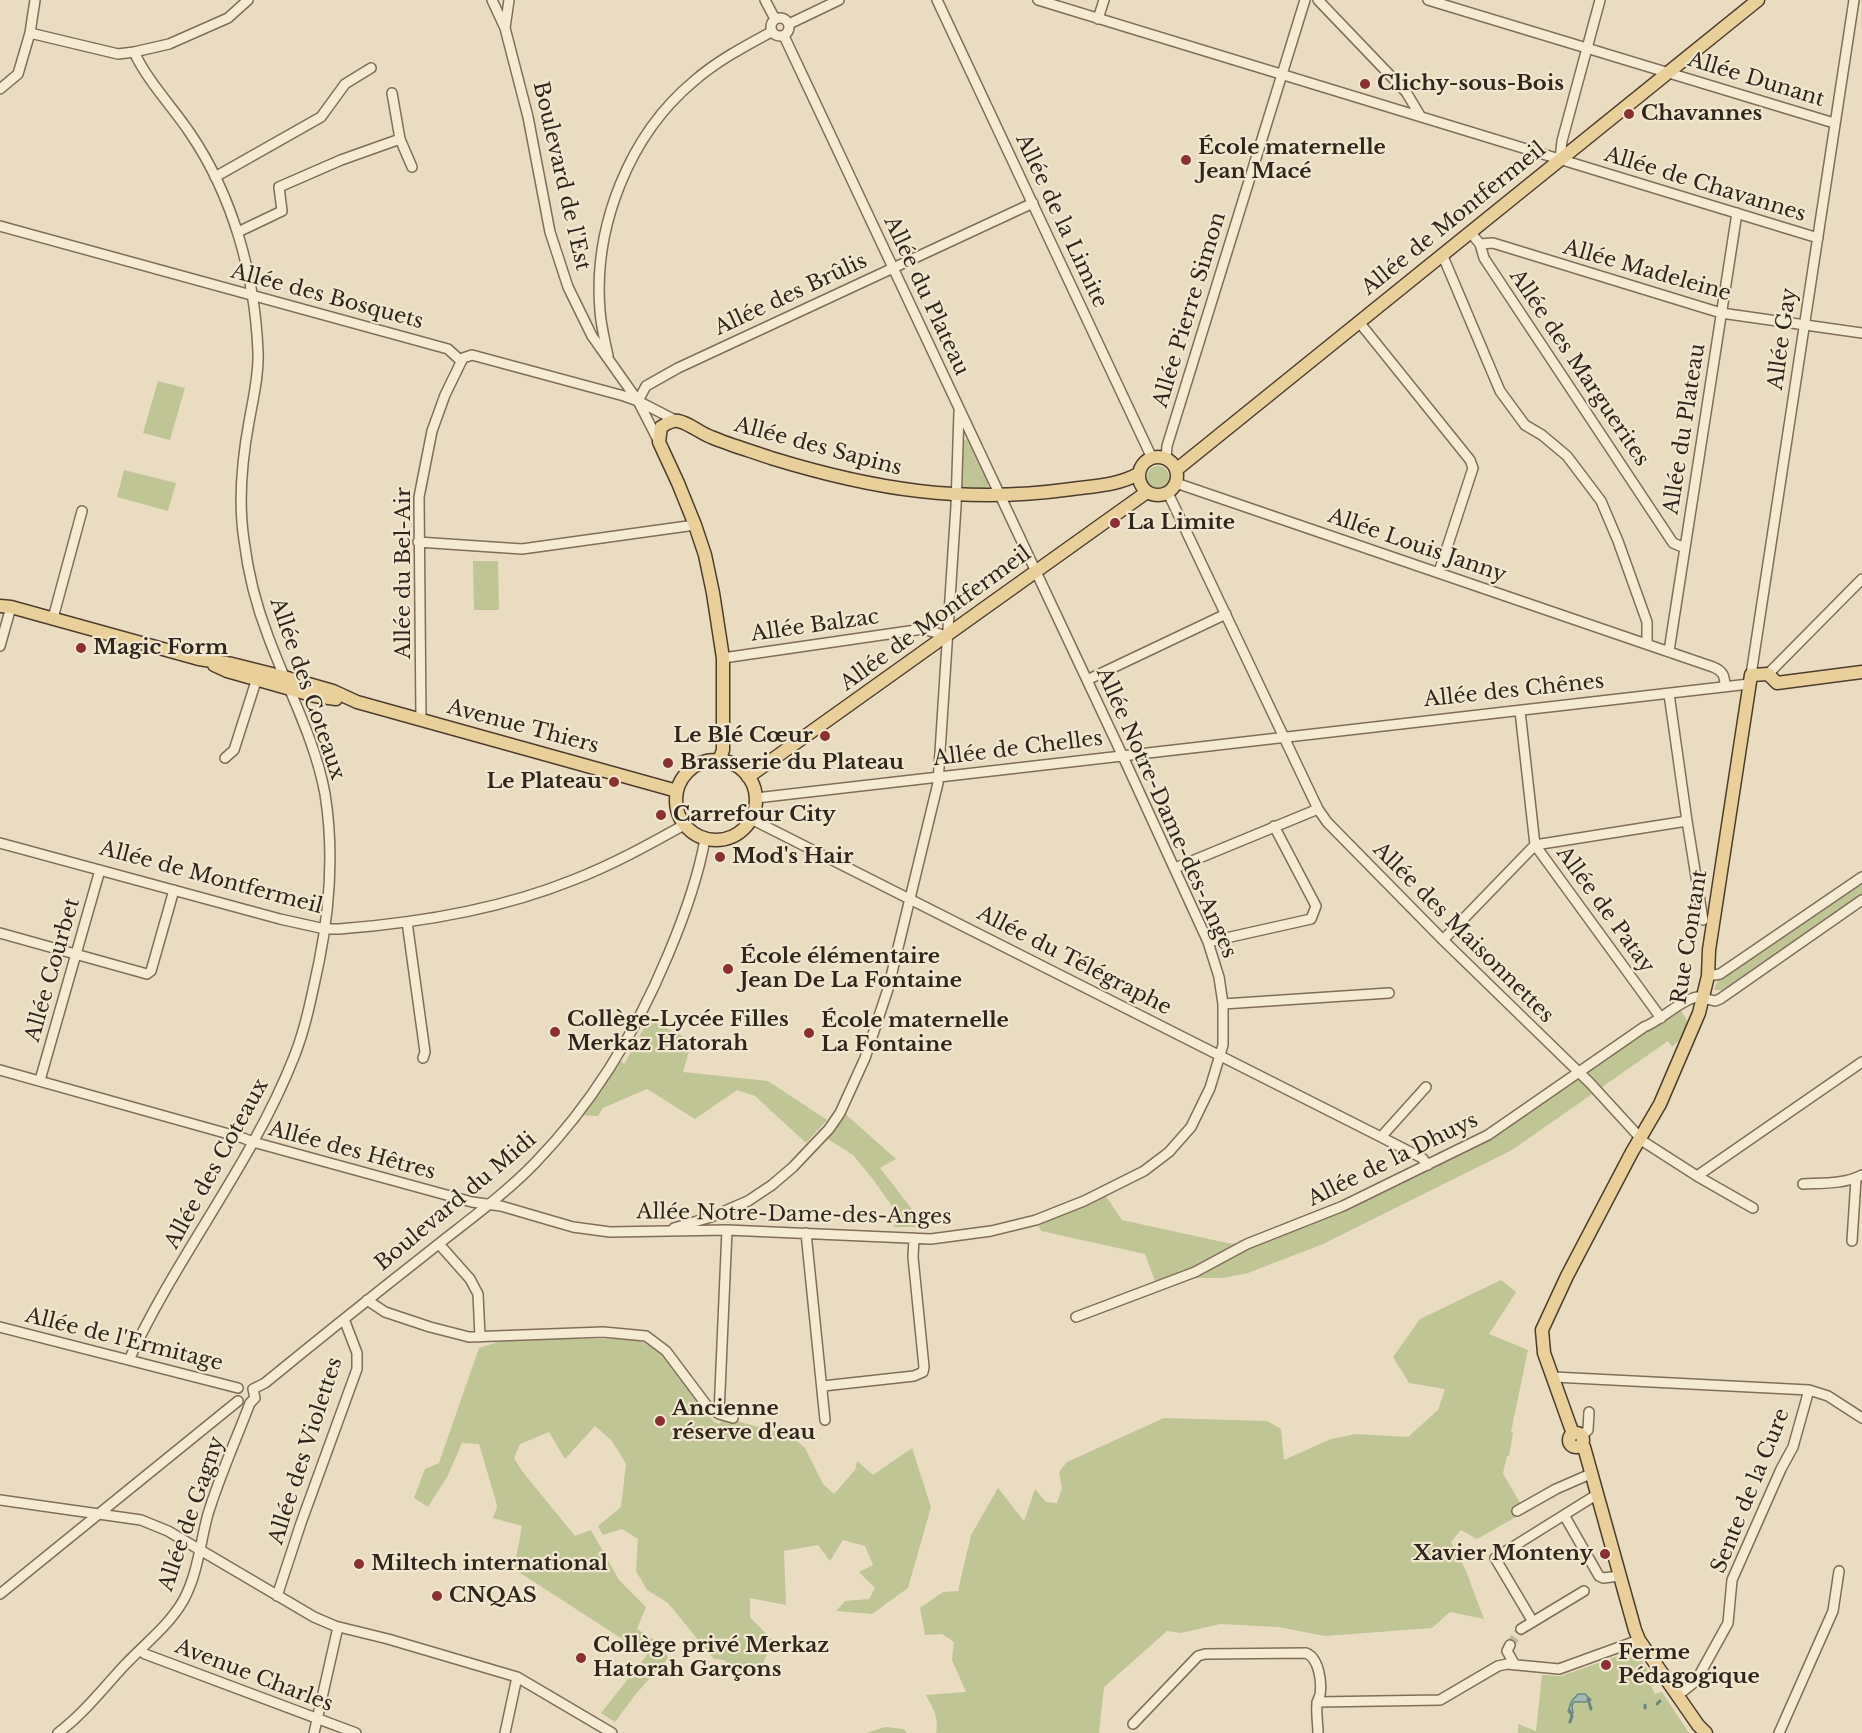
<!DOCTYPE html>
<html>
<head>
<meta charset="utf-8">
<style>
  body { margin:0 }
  canvas { display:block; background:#e9dcc0 }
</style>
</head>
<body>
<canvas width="1862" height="1733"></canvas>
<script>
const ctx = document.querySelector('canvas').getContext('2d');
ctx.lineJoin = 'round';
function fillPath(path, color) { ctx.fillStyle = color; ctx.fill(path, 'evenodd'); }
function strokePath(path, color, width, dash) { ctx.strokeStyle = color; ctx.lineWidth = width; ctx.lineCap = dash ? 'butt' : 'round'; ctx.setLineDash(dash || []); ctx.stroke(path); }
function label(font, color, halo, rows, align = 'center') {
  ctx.font = font + ' "Libre Baskerville",serif'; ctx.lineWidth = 4.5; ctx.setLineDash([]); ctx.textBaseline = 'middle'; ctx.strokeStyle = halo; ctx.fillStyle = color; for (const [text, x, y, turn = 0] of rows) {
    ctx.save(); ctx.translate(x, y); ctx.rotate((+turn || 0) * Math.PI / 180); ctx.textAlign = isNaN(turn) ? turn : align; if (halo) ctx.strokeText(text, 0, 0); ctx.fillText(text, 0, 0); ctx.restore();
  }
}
const green = new Path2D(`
  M158,381L185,388L170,440L143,433Z
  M967,439L989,482L987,489H963L960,485L962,441Z
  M1147 477a11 11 0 1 1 22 0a11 11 0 1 1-22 0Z
  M124,470L176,483L168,511L117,497Z
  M473,561H498L499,610H474Z
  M1862,877V894L1724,990H1714L1720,974Z
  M1679,1007L1692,1029L1672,1047L1668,1041L1512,1150L1323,1244L1248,1273L1223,1278H1196L1156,1284L1145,1254L1041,1231L1036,1220L1103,1192L1122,1220L1227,1243L1247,1244L1316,1218L1488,1135Z
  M649,1019L692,1041L683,1072L768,1081L827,1120L806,1143L755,1096L737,1090L695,1119L647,1089L603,1108L598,1116L577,1115L618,1057L624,1064Z
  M841,1110L896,1159L880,1168L926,1227H894V1209L872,1178L853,1155L823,1136Z
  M1501,1280L1516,1292L1489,1334L1528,1350L1511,1432L1513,1433L1509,1456H1507L1503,1473L1525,1512L1477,1539L1461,1530L1451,1542L1466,1571L1484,1619L1450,1612L1432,1628L1325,1636L1278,1627L1220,1624L1181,1633L1167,1631L1104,1687L1099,1733H936C939,1718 933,1708 926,1695L966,1692L952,1660L954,1642L942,1634L925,1635L920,1608L943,1592L958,1591L971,1535L998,1488L1024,1521L1035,1489L1046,1502L1057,1503L1062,1488L1059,1472L1067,1462L1164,1418L1267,1421L1281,1429L1284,1460L1331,1439L1356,1434L1408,1437L1438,1410L1445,1389L1409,1383L1393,1357L1420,1319Z
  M532,1339H632L643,1342L659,1352L714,1422L719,1424L725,1418L792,1436L805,1448L823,1484L834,1494L855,1470L857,1461L873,1475L912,1448L931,1507L908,1588L872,1614L836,1611L845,1601L869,1599L875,1588L859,1572L873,1565L865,1546L843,1540L830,1561L818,1545L784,1551L786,1605L750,1598V1617L773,1641L758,1674L742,1675L724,1660L714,1659L668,1603L647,1590L636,1571L638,1539L622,1529L603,1535L598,1526L621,1507L626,1464L612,1441L595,1426L565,1459L549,1432L520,1444L514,1458L522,1471L575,1536L591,1530L619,1580L646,1607L637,1629L661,1644L668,1658L635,1695L615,1722L601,1713L647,1655L514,1569L522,1526L493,1518L497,1507L495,1498L479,1444L462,1443L447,1477L428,1507L414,1498L425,1469L439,1463L479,1348L501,1341Z
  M1635,1650L1657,1685L1651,1686L1655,1694L1662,1692L1689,1733H1518V1724L1536,1731L1542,1675L1561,1676Z
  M885,1727L904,1729L907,1733H866Z`);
const water = new Path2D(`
  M1578,1694H1585L1591,1700L1585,1702H1574L1572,1705L1573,1713L1568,1712L1571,1702Z`);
const stream = new Path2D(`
  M1588,1699L1591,1709
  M1657,1704L1660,1701
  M1645,1708V1705
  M1570,1722L1572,1716L1570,1711`);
const minorTunnel = new Path2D(`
  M1510,1645L1521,1629`);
const minor = new Path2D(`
  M492,0L505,28L528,117L550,232L568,287L592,336L638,401L659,442
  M765,0L775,19
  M937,0L1152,458
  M1038,0L1818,238
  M1318,0L1406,92L1421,117
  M1428,0L1834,123
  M771 27a9 9 0 1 1 18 0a9 9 0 1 1-18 0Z
  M1098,19L1104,0
  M789,24L839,0
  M505,28L509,0
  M30,33L118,54L134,52L169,44L228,18L248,0
  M0,89L18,74L30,33L35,0
  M392,93L400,139L412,167
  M1560,159L1562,141L1600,0
  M215,177L321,117L345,84L371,68
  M0,226L448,349L461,361
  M238,232L282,211L279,187L341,160L400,139
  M1470,232L1480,244L1484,258L1673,543L1685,548
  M1480,244L1493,243L1721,313L1862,333
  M1442,254L1500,391L1525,425L1542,435L1567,456L1601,501L1618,541L1647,622V643
  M1359,322L1470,460L1473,468L1439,572
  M608,356C605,341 601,326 600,311C593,227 629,135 694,81C717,61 745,46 771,32
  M638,401L646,386L678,368L1033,203
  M1166,459L1167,446L1305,0
  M1176,483L1713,667C1723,671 1725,676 1725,687
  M1168,493L1318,809L1327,822L1443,940L1590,1083L1644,1142L1697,1176L1753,1208
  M418,542L522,549L695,525
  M53,618L82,511
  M0,646L11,607
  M1669,651L1737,213
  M723,658L923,629L947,636
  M1768,674L1862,579
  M1751,675L1854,0
  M1087,680L1226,614
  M1669,694L1687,821L1703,920
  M1520,711L1535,845L1661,1018
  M421,719L419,497L432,431L445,395L463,358L472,355L624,396L638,401L677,421
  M225,758L234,750L258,675
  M756,798L1749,684
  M751,819L1381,1137L1422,1158L1428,1165
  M0,843L280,919L325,929H339C418,923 499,910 573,880C612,865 648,845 684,825
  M1175,868L1318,809
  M407,922L425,1052L423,1058
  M0,933L147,974L151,971L174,890
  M1443,940L1535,845L1687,821
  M1208,942L1311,919L1316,906L1274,826
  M1708,976L1720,974L1862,877
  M1703,998L1715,1001L1720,999L1862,900
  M1223,1004L1389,993
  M0,1070L243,1138L253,1142L472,1202L501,1206L573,1227L610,1232L727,1230L931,1239L991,1231L1036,1220L1084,1201L1144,1171L1169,1152L1191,1127L1210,1088L1223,1045V1004L1219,977L1208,942L1126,763L784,36
  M40,1080L100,870
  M1381,1137L1426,1087
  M1697,1176L1862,1062
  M1803,1184C1824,1183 1844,1184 1862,1175
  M674,1228L711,1217L748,1201L772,1185L793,1167L829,1129L840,1113L865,1058L888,989L938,783L956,506L959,412
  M806,1233L825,1420
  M1852,1241L1856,1179
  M439,1244L470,1279L478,1294L480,1337
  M367,1300L385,1312L430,1327L469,1337L603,1332L646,1336L666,1351L708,1407L719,1414L733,1418
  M1076,1317L1195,1272L1247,1244L1343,1206L1488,1135L1644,1027C1661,1021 1686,994 1703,997
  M0,1327L238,1388
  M129,1360C177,1255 252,1164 294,1057C306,1027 312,994 319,962C330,907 334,850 325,794C315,739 287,688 268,636C256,605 248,573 244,540C238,501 242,460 249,422C253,399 259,375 258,352C255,276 233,196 190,133C172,106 148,82 134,52
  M1554,1377L1809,1390L1828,1396L1862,1418
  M823,1386L914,1376L923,1372L924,1367L913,1257L914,1238
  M253,1389L265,1383C320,1338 375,1294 431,1250C466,1222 504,1195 535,1163C594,1102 636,1032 668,955C684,917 698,879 705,839
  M719,1414L727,1230
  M1581,1436L1588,1430L1589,1412
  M0,1500L141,1520L168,1531L314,1617L335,1626L388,1639L517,1677L612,1733
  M1517,1511L1556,1489L1588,1475
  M1564,1515L1599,1576L1603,1578L1620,1576
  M0,1594L238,1401
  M277,1596L301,1523L357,1369V1353L344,1319
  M1533,1622L1495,1558L1596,1495
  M1521,1629L1584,1591
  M1510,1645L1507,1651L1515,1665
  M140,1650L145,1654L356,1733
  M1677,1696L1696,1681L1728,1623L1732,1580L1781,1469L1793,1447L1809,1390
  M1317,1702L1440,1700L1498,1666L1507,1664L1559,1669L1639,1640
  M1133,1724L1198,1656L1205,1654L1306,1653C1319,1658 1322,1682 1320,1695C1319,1698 1317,1701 1317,1704C1316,1714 1318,1724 1318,1733
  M58,1733C83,1714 101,1691 122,1668C142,1646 168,1627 183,1601C198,1574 200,1543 208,1514C220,1475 236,1440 250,1403L255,1398L253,1389
  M314,1733L338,1627
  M505,1733L517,1677
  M1779,1733L1833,1611L1839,1571`);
const major = new Path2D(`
  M1139 476a19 19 0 1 1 38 0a19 19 0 1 1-38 0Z
  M1176,470L1758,0
  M0,606L11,607L199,659L232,664L284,677L333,691L357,702L677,791
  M214,665L227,671L315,696L336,699
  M676 800a40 40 0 1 1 80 0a40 40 0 1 1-80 0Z
  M719,761L723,750V658L713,593L705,555L695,525L678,483L659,442L661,427C666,424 672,420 678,421C689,423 700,433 711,437C730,445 751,451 771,458C875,490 964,504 1072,489C1094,486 1119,485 1138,474
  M748,777L1147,492
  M1569 1440a7 7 0 1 1 14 0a7 7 0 1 1-14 0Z
  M1573,1434L1544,1353L1542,1330L1567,1276L1632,1152L1660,1104L1699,1013L1708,976L1709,950L1751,675L1768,674L1777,683L1862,672
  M1581,1445L1584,1447L1635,1630L1639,1640L1698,1725L1706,1733`);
const markers = [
  [1365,84,6,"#893032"],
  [1629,114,6,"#893032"],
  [1186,160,6,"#893032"],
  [1115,523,6,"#893032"],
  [81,648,6,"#893032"],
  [825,736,6,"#893032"],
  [668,763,6,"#893032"],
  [614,782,6,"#893032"],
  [661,815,6,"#893032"],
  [720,857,6,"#893032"],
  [728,969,6,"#893032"],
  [555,1032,6,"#893032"],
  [809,1033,6,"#893032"],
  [660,1421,6,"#893032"],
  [1605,1554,6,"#893032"],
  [359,1564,6,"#893032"],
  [437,1596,6,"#893032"],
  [581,1658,6,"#893032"],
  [1606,1665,6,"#893032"]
];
const streetNames = [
  ["Allée Dunant",1756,80,17],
  ["Boulevard de l'Est",561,176,77],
  ["Allée de Chavannes",1705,185,17],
  ["Allée de Montfermeil",1454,219,-39],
  ["Allée de la Limite",1061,221,65],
  ["Allée Madeleine",1647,271,16],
  ["Allée des Brûlis",791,295,-25],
  ["Allée du Plateau",926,296,65],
  ["Allée des Bosquets",327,297,15],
  ["Allée Pierre Simon",1190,310,-73],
  ["Allée Gay",1783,339,-82],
  ["Allée des Marguerites",1579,368,56],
  ["Allée du Plateau",1685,429,-81],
  ["Allée des Sapins",818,447,15],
  ["Allée Louis Janny",1417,546,19],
  ["Allée du Bel-Air",404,573,-90],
  ["Allée de Montfermeil",936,619,-36],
  ["Allée Balzac",815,626,-8],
  ["Allée des Coteaux",307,689,71],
  ["Allée des Chênes",1514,691,-6],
  ["Avenue Thiers",523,727,15],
  ["Allée de Chelles",1018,749,-7],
  ["Allée Notre-Dame-des-Anges",1166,813,66],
  ["Allée de Montfermeil",211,878,15],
  ["Allée de Patay",1605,910,54],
  ["Allée des Maisonnettes",1463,933,45],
  ["Rue Contant",1690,937,-81],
  ["Allée du Télégraphe",1074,961,27],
  ["Allée Courbet",53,970,-74],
  ["Allée des Hêtres",352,1151,15],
  ["Allée de la Dhuys",1393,1160,-26],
  ["Allée des Coteaux",217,1164,-61],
  ["Boulevard du Midi",456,1202,-40],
  ["Allée Notre-Dame-des-Anges",794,1215,1],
  ["Allée de l'Ermitage",124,1340,14],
  ["Allée des Violettes",306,1451,-72],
  ["Sente de la Cure",1751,1491,-68],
  ["Allée de Gagny",192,1514,-71],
  ["Avenue Charles",254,1676,21]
];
const poiNames = [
  ["Clichy-sous-Bois",1377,84],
  ["Chavannes",1641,114],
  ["École maternelle",1198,148],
  ["Jean Macé",1198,172],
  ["La Limite",1127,523],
  ["Magic Form",93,648],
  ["Le Blé Cœur",813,736,"right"],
  ["Brasserie du Plateau",680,763],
  ["Le Plateau",602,782,"right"],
  ["Carrefour City",673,815],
  ["Mod's Hair",732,857],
  ["École élémentaire",740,957],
  ["Jean De La Fontaine",740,981],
  ["Collège-Lycée Filles",567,1020],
  ["Merkaz Hatorah",567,1044],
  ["École maternelle",821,1021],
  ["La Fontaine",821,1045],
  ["Ancienne",672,1409],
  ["réserve d'eau",672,1433],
  ["Xavier Monteny",1593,1554,"right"],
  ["Miltech international",371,1564],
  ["CNQAS",449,1596],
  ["Collège privé Merkaz",593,1646],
  ["Hatorah Garçons",593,1670],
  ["Ferme",1618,1653],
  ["Pédagogique",1618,1677]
];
fillPath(green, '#c0c596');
fillPath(water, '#a3bbb4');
strokePath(water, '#6b8880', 1.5);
strokePath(stream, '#6b8880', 3);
strokePath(minorTunnel, '#c4b89f', 9, [9, 4.5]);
strokePath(minor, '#806e5a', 12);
strokePath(major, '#4e3d2e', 15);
strokePath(minor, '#f5ead2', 9);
strokePath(major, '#e9d09b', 12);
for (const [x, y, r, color] of markers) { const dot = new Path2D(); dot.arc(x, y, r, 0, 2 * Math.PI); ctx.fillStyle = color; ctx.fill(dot); strokePath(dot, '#f1e7cf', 2); }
label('21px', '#31261d', '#f1e7cf', streetNames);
label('bold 21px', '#31261d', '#f1e7cf', poiNames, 'left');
</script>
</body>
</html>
